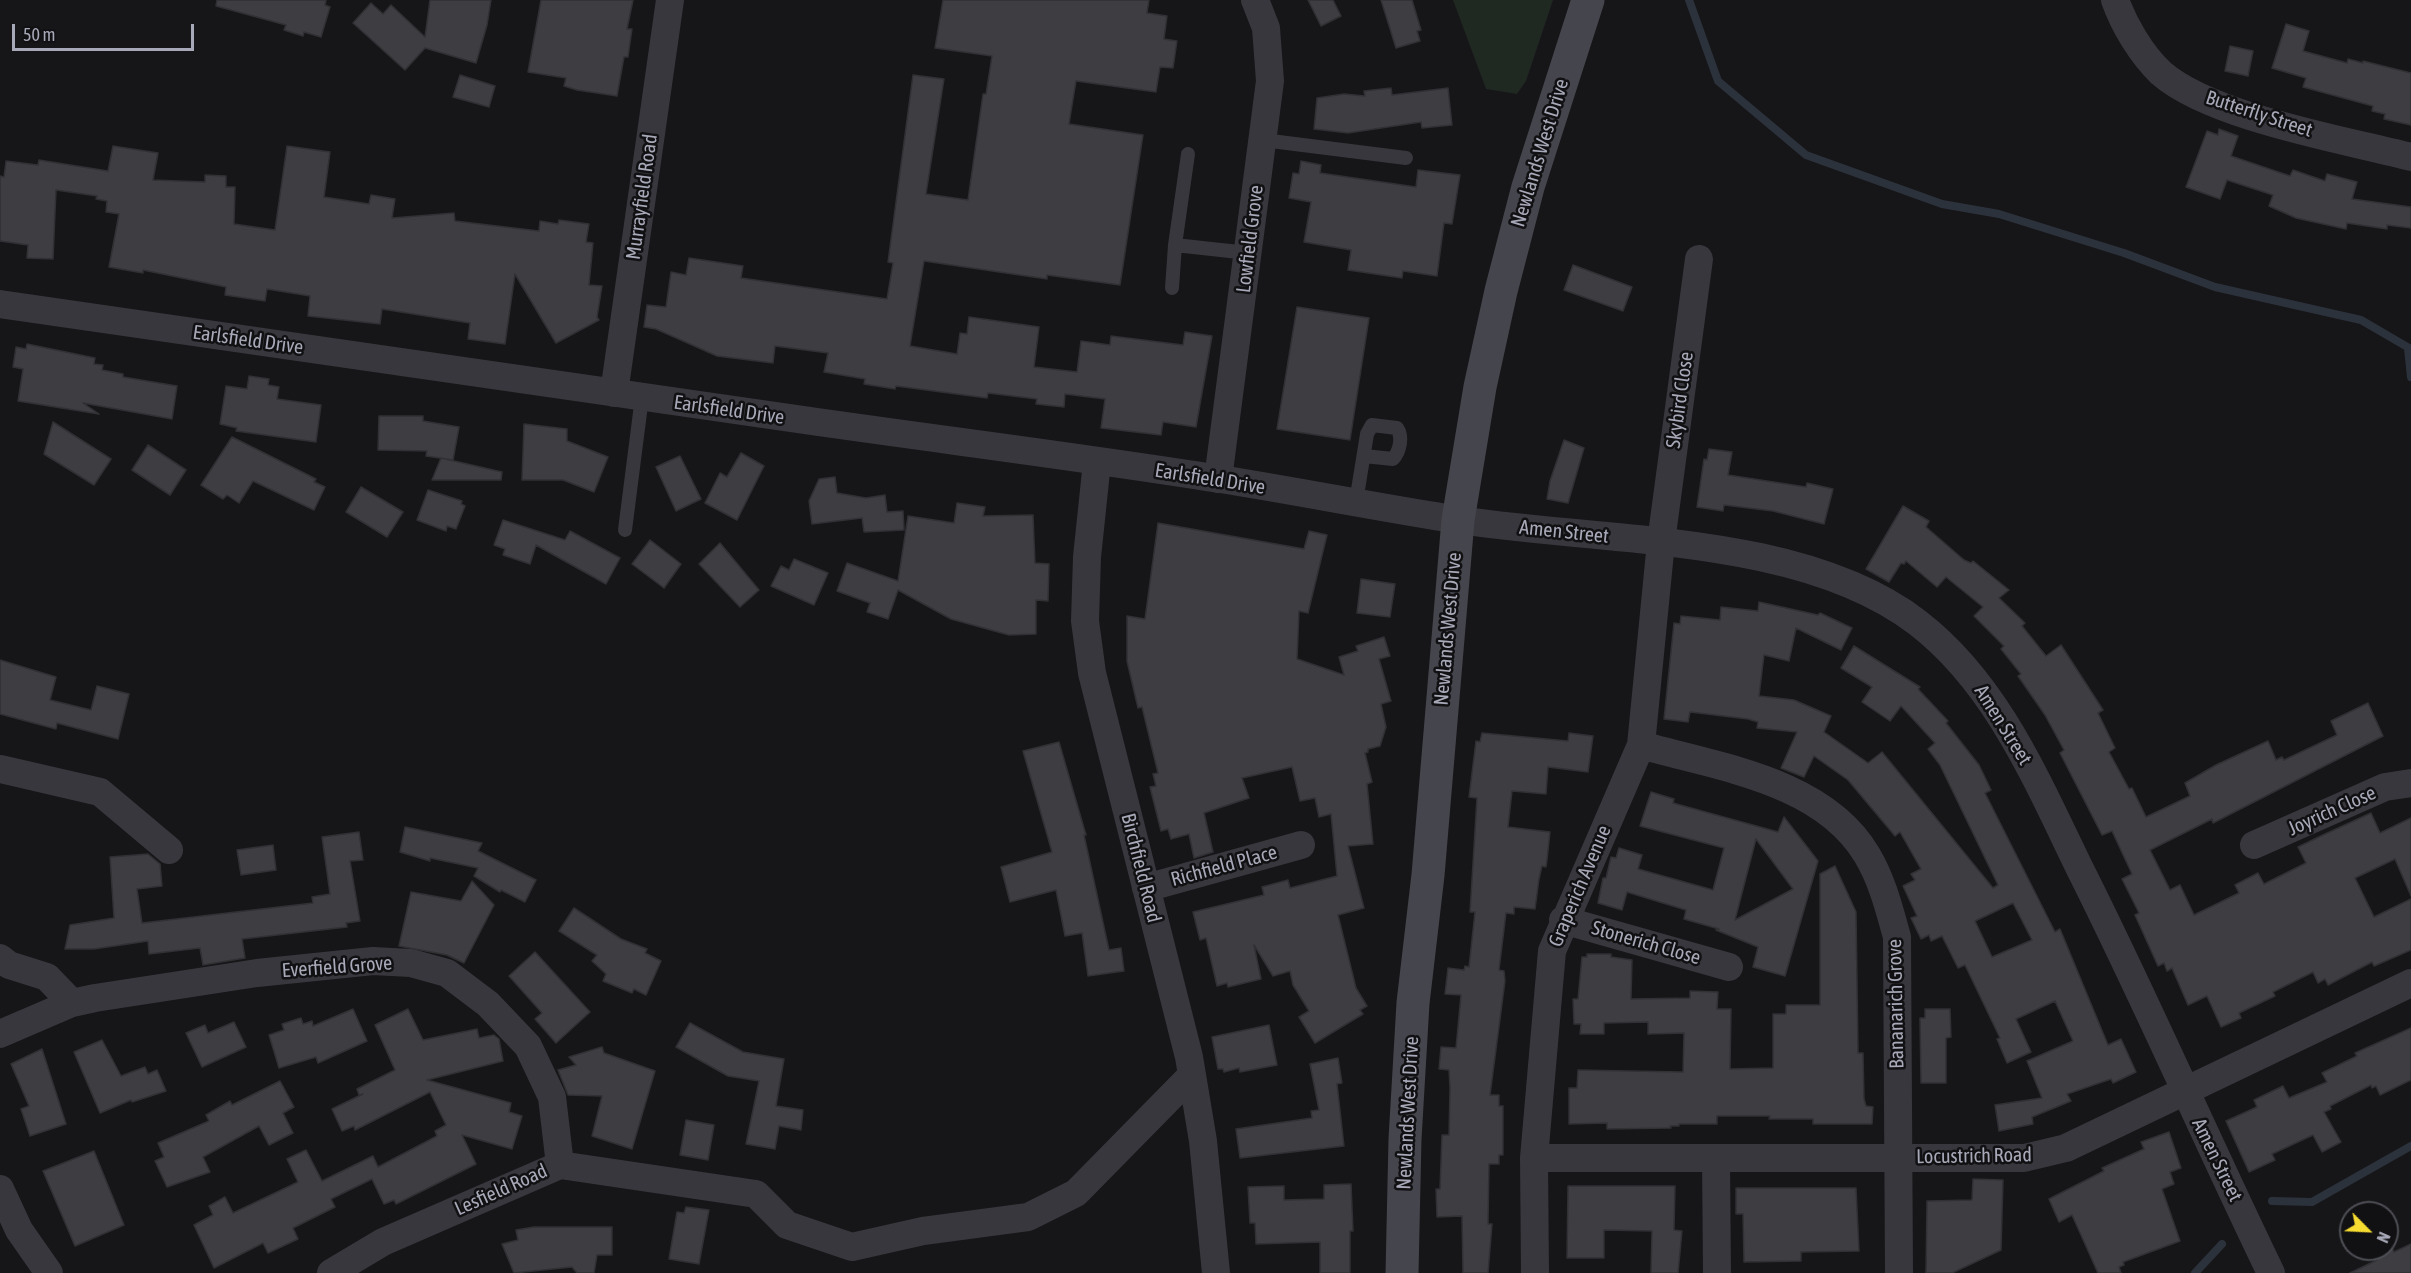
<!DOCTYPE html>
<html>
<head>
<meta charset="utf-8">
<style>
  body { margin:0 }
  #map { position:relative; width:2411px; height:1273px; overflow:hidden; background:#161618; font-family:"Asap Condensed",sans-serif }
  canvas { display:block }
  .north { position:absolute; left:2339px; top:1201px; width:60px; height:60px; box-sizing:border-box; background:#111113; border:2px solid #4d4e55; border-radius:50%; rotate:114deg; font-size:16px; font-weight:700; line-height:24px; text-align:center; color:#a8a9b8 }
  .north::after { content:''; display:block; margin:auto; width:21px; height:27px; background:#f6db30; clip-path:polygon(50% 0,100% 100%,50% 72%,0 100%) }
  .scale { position:absolute; left:12px; top:24px; width:182px; height:27px; box-sizing:border-box; border:3px solid #a8a9b8; border-top:0; padding-left:8px; font-size:18px; line-height:21px; white-space:nowrap; color:#a8a9b8; -webkit-text-stroke:4px #111113; paint-order:stroke }
</style>
</head>
<body>
<div id="map">
<canvas width="2411" height="1273"></canvas>
<div class="north">N</div>
<div class="scale">50 m</div>
</div>
<script>
const ctx = document.querySelector('canvas').getContext('2d');
ctx.lineJoin = 'round';
function fillPath(path, color) { ctx.fillStyle = color; ctx.fill(path, 'evenodd'); }
function strokePath(path, color, width, dash) { ctx.strokeStyle = color; ctx.lineWidth = width; ctx.lineCap = dash ? 'butt' : 'round'; ctx.setLineDash(dash || []); ctx.stroke(path); }
function label(font, color, halo, rows, align = 'center') {
  ctx.font = font + ' "Asap Condensed",sans-serif'; ctx.lineWidth = 5; ctx.setLineDash([]); ctx.textBaseline = 'middle'; ctx.strokeStyle = halo; ctx.fillStyle = color; for (const [text, x, y, turn = 0] of rows) {
    ctx.save(); ctx.translate(x, y); ctx.rotate((+turn || 0) * Math.PI / 180); ctx.textAlign = isNaN(turn) ? turn : align; if (halo) ctx.strokeText(text, 0, 0); ctx.fillText(text, 0, 0); ctx.restore();
  }
}
const green = new Path2D(`
  M1453,0H1553L1526,81L1517,94L1486,89Z`);
const stream = new Path2D(`
  M1689,0L1718,81L1806,155L1942,204L1999,214L2124,253L2215,287L2361,320L2411,349
  M2408,348L2411,377
  M2272,1201L2312,1202L2411,1146
  M2195,1273L2222,1244`);
const building = new Path2D(`
  M217,0H326L325,5L330,7L321,37L304,32L303,36L284,30L286,25L216,6Z
  M430,0H491L487,25L476,63L425,48L405,70L353,23L371,3L383,14L391,5L425,37Z
  M541,0H633L627,29H632L628,57H624L617,96L577,90L564,86L566,78L528,72Z
  M943,0H1149L1147,13L1167,16L1164,39L1177,41L1173,68L1160,67L1156,92L1076,81L1069,124L1143,135L1120,285L1047,275V279L924,261L910,346L957,354L960,333L967,334L969,317L1039,327L1034,367L1077,372L1081,341L1110,345L1111,336L1183,345L1185,332L1212,336L1196,427L1163,422L1161,435L1101,428L1105,399L1065,394L1064,407L1036,404L1037,399L988,393L987,398L896,386L895,389L864,384L865,379L824,372L828,353L775,346L773,363L717,356L656,329L644,327L647,305L666,307L671,272L686,275L689,258L743,266L741,278L887,299L893,263L888,262L913,75L944,79L926,194L968,200L983,94H986L992,56L935,48Z
  M1308,0H1333L1341,16L1321,26Z
  M1381,0H1412L1421,30L1417,31L1420,41L1396,48Z
  M2286,24L2309,31L2303,51L2347,63L2348,59L2363,63V61L2411,73V125L2384,119L2385,114L2372,111L2373,106L2303,87L2306,78L2272,68Z
  M2230,46L2253,51L2248,76L2225,71Z
  M460,75L495,86L489,107L453,97Z
  M1391,88L1392,95L1448,88L1452,125L1422,128L1421,122L1348,133L1314,129L1317,98L1344,94L1365,96L1364,91Z
  M2219,129L2238,136L2231,156L2290,176L2293,170L2325,181L2327,174L2357,182L2352,199L2411,207V228L2387,225V229L2347,223L2346,229L2296,218L2269,206L2273,195L2227,180L2220,199L2186,187L2207,131L2218,135Z
  M113,146L158,153L153,180L205,182V175L226,176V187H235L234,224L275,230L287,146L330,152L324,197L369,204L371,195L395,199L392,218L454,213L455,221L539,231L540,221L558,224L559,220L589,224L586,242L593,243L589,285L602,286L597,317L599,320L556,343L515,274L505,344L468,339L470,323L382,309L380,324L308,316L310,296L267,289L265,301L225,295L226,287L143,270V273L109,267L119,214L106,212L107,201L96,199L97,196L56,190L53,259L27,258L28,245L0,241V176L4,177L6,161L38,165L39,160L108,171Z
  M1301,161L1321,165L1320,173L1416,187L1418,170L1460,175L1452,224L1444,223L1437,276L1403,271L1402,278L1348,270L1351,250L1304,242L1311,202L1289,198L1293,173L1299,174Z
  M1573,265L1632,287L1623,311L1564,290Z
  M1297,307L1369,318L1350,440L1277,429Z
  M27,344L95,358L94,364L103,365L102,370L123,374V377L177,386L172,419L83,403L99,414L18,401L23,369L13,367L16,347L26,349Z
  M249,376L269,379L268,385L279,387L277,399L321,405L316,442L236,431L237,428L220,424L226,386L247,389Z
  M379,416H423V421L459,427L453,460L426,456L427,451L378,450Z
  M53,422L111,459L94,485L44,454Z
  M524,424L567,429V441L608,457L594,492L563,480H522Z
  M232,437L316,479L314,482L325,487L314,510L253,481L239,503L227,495L223,499L201,485Z
  M1564,440L1584,448L1568,503L1547,499L1550,481Z
  M148,445L186,470L170,495L132,470Z
  M1709,449L1732,452L1728,475L1806,487L1807,483L1833,489L1824,524L1773,511L1724,505L1723,511L1697,507L1704,459L1707,460Z
  M741,453L764,466L737,520L705,503L720,473L727,477Z
  M680,456L701,499L676,511L656,467Z
  M441,458L502,472L501,480H432Z
  M835,477L837,493L866,498L885,495L887,512L903,511L904,530L864,532L862,518L812,524L809,501L819,479Z
  M361,487L403,512L387,537L346,512Z
  M428,490L462,501L461,504L465,506L456,529L447,526L446,531L417,520Z
  M957,503L985,507L983,516L1033,515L1035,563L1049,564L1048,601L1036,600V634L1009,635L951,619L898,590L888,619L867,612L870,603L837,591L847,563L898,581L908,516L954,523Z
  M1903,506L1929,521L1926,527L1964,560L1971,563L1973,561L2009,590L1999,598L2025,623L2022,626L2046,656L2061,645L2103,710L2098,713L2115,748L2109,752L2129,789L2132,788L2146,817L2190,796L2185,783L2216,765L2268,741L2276,760L2282,757L2284,760L2337,735L2331,721L2368,703L2383,736L2213,823L2212,819L2150,850L2170,890L2180,885L2194,915L2239,893L2235,885L2258,873L2264,884L2306,863L2298,847L2323,835L2371,813L2380,833L2411,818V896L2395,859L2355,878L2374,917L2411,899V950L2374,966L2372,962L2328,985L2325,979L2318,983L2313,972L2273,992L2275,996L2239,1013L2241,1018L2221,1027L2207,996L2188,1005L2172,968L2167,971L2164,963L2158,966L2135,915L2139,913L2122,879L2132,874L2112,831L2102,835L2060,753L2064,750L2045,715L2018,676L2021,674L2001,649L2004,646L1974,616L1983,607L1946,577L1937,587L1906,561L1904,564L1901,563L1889,582L1866,569Z
  M503,520L565,540L570,531L620,558L606,584L536,545L530,564L503,555L505,549L494,545Z
  M1158,523L1304,549L1309,531L1327,535L1308,613L1299,611L1297,659L1344,675L1339,657L1358,651L1356,646L1384,637L1390,656L1379,659L1391,701L1381,704L1386,727L1380,746L1368,749V752L1365,753L1372,782L1367,784L1373,844L1348,846L1364,908L1338,915L1356,988L1367,1006L1360,1010L1363,1014L1315,1043L1299,1017L1309,1011L1293,985L1290,971L1273,976L1254,945L1261,979L1228,987L1227,983L1217,986L1206,938L1200,940L1193,912L1264,895L1262,887L1288,880L1290,888L1337,876L1331,814L1319,817L1315,798L1300,801L1292,767L1242,778L1249,798L1204,813L1213,852L1194,858L1189,834L1171,839L1168,829L1161,831L1150,787L1156,786L1153,774L1158,773L1142,707L1138,708L1127,661V616L1145,619Z
  M650,540L681,564L664,588L632,564Z
  M720,543L759,590L740,607L699,564Z
  M794,559L828,573L814,605L771,586L781,566L789,570Z
  M1361,579L1395,584L1390,617L1357,613Z
  M1759,602L1818,615L1820,613L1852,628L1841,650L1796,628L1789,661L1764,655L1759,696L1794,700L1831,716L1824,732L1868,763L1882,752L1993,888L1998,885L1940,765L1928,749L1935,743L1901,706L1890,721L1862,702L1872,687L1841,668L1854,646L1920,687L1918,689L1948,721L1946,723L1979,765L1991,790L1985,793L2055,932L2060,929L2108,1045L2121,1039L2136,1072L2113,1083L2111,1079L2067,1094L2071,1101L2032,1117L2033,1124L1999,1131L1995,1105L2042,1098L2027,1061L2073,1041L2055,1001L2016,1019L2031,1052L2007,1063L1997,1039L2000,1038L1965,965L1958,968L1942,936L1931,941L1929,935L1921,939L1911,918L1917,916L1903,886L1915,880L1911,874L1921,869L1900,832L1895,836L1848,780L1814,756L1804,777L1781,768L1797,732L1757,728L1758,722L1748,719L1690,712L1688,722L1664,719L1674,623L1680,624L1681,616L1720,620L1721,607L1758,611ZM2013,903L2032,940L1992,957L1975,921Z
  M0,660L56,677L50,700L91,710L97,686L129,694L118,739L57,723L56,729L0,714Z
  M1482,733L1568,741L1569,733L1593,736L1588,772L1548,767L1546,794L1512,791L1508,827L1550,832L1547,860L1546,867L1542,866L1539,879L1535,909L1514,907V914L1506,913L1499,970L1504,971L1505,981L1490,1095H1499V1106H1503V1155H1499V1164H1489L1488,1224H1492L1488,1273H1463L1462,1216L1437,1217L1436,1189H1440L1442,1135H1449L1450,1088L1449,1070L1439,1069L1441,1047L1456,1048L1461,995L1445,994L1448,968L1464,970L1465,966L1469,967L1475,912H1470L1477,798L1469,797L1476,741L1480,742Z
  M1059,742L1086,835H1084L1109,950L1121,948L1124,971L1088,976L1082,933L1065,936L1056,890L1010,902L1001,867L1052,852L1023,751Z
  M1651,792L1674,799L1673,803L1778,832L1784,817L1818,861L1785,976L1753,967L1758,947L1716,930L1719,929L1684,919L1686,910L1627,892L1622,910L1598,903L1603,878H1606L1611,857L1616,858L1619,848L1642,855L1638,869L1713,890L1724,848L1640,826ZM1756,839L1793,889L1735,920Z
  M405,827L482,843L478,851L536,880L525,902L501,890L500,892L474,876L478,868L430,858V861L400,852Z
  M359,832L363,860L350,861L360,921L346,923L347,927L242,939L245,958L203,965L200,948L149,954L148,941L94,949H65L70,925L114,918L110,857L148,854L160,864L162,886L137,889L142,923L313,903L312,897L330,894L322,837Z
  M273,845L276,870L241,875L237,850Z
  M1835,866L1856,912L1858,1053H1863L1864,1099L1866,1106L1873,1107L1872,1124H1813V1119H1769L1770,1116H1717V1124H1679V1126H1670L1671,1128L1607,1129V1123L1569,1124V1088H1577L1578,1070L1683,1072L1684,1033L1648,1034V1022L1604,1023V1034H1580L1581,1024H1574L1573,999H1578L1582,957H1587V954H1611V957L1632,960L1631,999L1690,998V991L1718,992L1717,1009H1731L1730,1069L1773,1068V1014H1786V1005H1820V874Z
  M472,881L494,905L464,963L447,955L399,946L411,892L461,901Z
  M574,908L621,939L647,949L645,953L661,961L646,995L634,989L632,993L603,981L606,974L592,961L597,955L559,931Z
  M535,952L590,1012L556,1043L535,1019L542,1013L509,976Z
  M353,1009L367,1041L318,1063L316,1057L279,1068L269,1035L284,1030L282,1024L301,1018L303,1024L312,1021L313,1026Z
  M408,1009L423,1040L477,1029L479,1038L494,1035L499,1039L503,1061L427,1080L511,1103L509,1112L522,1116L512,1149L462,1135L476,1164L396,1204L394,1200L384,1204L372,1179L331,1199L335,1207L293,1228L298,1239L268,1253L263,1243L214,1268L194,1225L213,1215L209,1206L225,1197L233,1213L298,1182L287,1159L306,1150L322,1181L373,1156L378,1167L437,1136L435,1131L446,1125L430,1092L355,1130L354,1126L342,1131L332,1109L363,1094L359,1095L357,1089L395,1070L375,1025Z
  M1925,1009H1950L1951,1037L1946,1038V1083H1921L1920,1018H1925Z
  M234,1022L246,1047L202,1067L186,1033L205,1025L208,1033Z
  M690,1023L743,1052L784,1059L776,1106L803,1110L801,1130L779,1126L775,1149L746,1144L759,1081L728,1076L676,1047Z
  M1269,1025L1277,1065L1240,1072L1239,1068L1224,1072L1223,1069H1218L1212,1037Z
  M2411,1028V1080L2380,1095L2376,1086L2372,1088L2371,1085L2330,1106L2331,1109L2324,1112L2341,1142L2322,1152L2313,1135L2272,1154L2275,1160L2249,1172L2226,1121L2257,1107L2254,1100L2283,1086L2289,1098L2327,1082L2322,1073L2357,1056L2355,1053Z
  M102,1040L121,1076L145,1067L148,1074L157,1070L166,1091L132,1102L131,1100L100,1113L74,1052Z
  M602,1047L604,1053L655,1071L632,1149L592,1136L602,1096L568,1095L558,1070L576,1065L569,1057Z
  M42,1049L66,1124L30,1136L21,1109L29,1106L11,1064Z
  M1338,1058L1342,1083L1337,1084L1344,1146L1240,1158L1236,1129L1312,1118L1311,1111L1319,1110L1310,1064Z
  M280,1081L294,1107L283,1113L293,1133L269,1145L259,1126L203,1157L210,1172L167,1187L155,1161L164,1157L158,1143L209,1121L206,1115L230,1101L232,1105Z
  M686,1120L714,1125L708,1160L680,1155Z
  M2169,1132L2181,1168L2170,1172L2174,1184L2162,1189L2180,1241L2123,1262L2124,1265L2119,1267L2121,1273H2098L2072,1215L2059,1222L2049,1199L2104,1171L2102,1168L2144,1149L2141,1142Z
  M94,1151L124,1225L75,1246L43,1171Z
  M1973,1179L2003,1180L2001,1250L1952,1273H1926L1927,1201L1972,1200Z
  M1351,1184L1353,1231H1350V1273H1320V1242L1256,1244L1255,1223H1250L1248,1187L1284,1186V1200L1324,1199V1185Z
  M1568,1186H1675L1674,1230L1682,1231L1678,1273H1651L1652,1231L1604,1230V1258H1567Z
  M1736,1188H1856L1859,1251L1801,1252V1261L1744,1262L1743,1214H1736Z
  M686,1207L709,1210L699,1264L669,1259L677,1212L684,1213Z
  M534,1227H612V1255H597L594,1273H577L572,1267L514,1273L502,1244L518,1240L516,1230Z
  M2411,1244V1273H2350L2377,1260L2375,1256L2392,1248L2394,1252Z`);
const lane = new Path2D(`
  M1263,140L1406,158
  M1188,154L1175,245L1248,253
  M1172,288L1175,245
  M1356,502L1367,434L1372,425L1397,428C1403,437 1400,451 1393,459L1364,456
  M625,530L642,397`);
const street = new Path2D(`
  M2115,0C2124,25 2141,54 2161,73C2211,117 2345,140 2411,157
  M0,304C268,343 536,382 804,420C943,440 1082,457 1220,479C1296,491 1371,506 1447,518C1591,543 1799,531 1918,623C1997,684 2037,781 2080,869C2147,1002 2206,1139 2271,1273
  M614,393L670,0
  M1097,462L1087,557L1085,621L1092,673L1189,1057L1203,1141L1216,1273
  M1218,479L1270,81L1266,28L1255,0
  M1641,745C1717,767 1823,780 1867,855C1882,880 1889,908 1897,937L1899,1273
  M0,769L100,792L169,850
  M2254,845L2385,787L2411,783
  M1146,888L1301,845
  M1563,920L1729,967
  M0,958L9,965L47,977L72,1003
  M0,1034L72,1003L95,998L257,973L373,961L411,963L447,973L488,1004L528,1046L552,1097L560,1165
  M1534,1158H2024L2066,1148L2411,983
  M1716,1158L1717,1273
  M0,1189L19,1230L49,1273
  M331,1273L383,1242L560,1165L756,1194L787,1225L852,1247L923,1231L1028,1217L1076,1193L1192,1075
  M1535,1273L1534,1158L1552,951L1641,745L1661,542L1699,259`);
const secondary = new Path2D(`
  M1402,1273L1405,1139L1413,1003L1428,875L1458,520L1480,387L1501,291L1528,187L1588,0`);
const streetNames = [
  ["Butterfly Street",2259,114,18],
  ["Newlands West Drive",1540,153,-73],
  ["Murrayfield Road",642,197,-82],
  ["Lowfield Grove",1250,239,-83],
  ["Earlsfield Drive",248,340,8],
  ["Skybird Close",1680,400,-82],
  ["Earlsfield Drive",729,410,8],
  ["Earlsfield Drive",1210,479,9],
  ["Amen Street",1564,532,6],
  ["Newlands West Drive",1448,629,-85],
  ["Amen Street",2003,725,58],
  ["Joyrich Close",2332,811,-24],
  ["Richfield Place",1224,866,-15],
  ["Birchfield Road",1141,868,76],
  ["Graperich Avenue",1580,886,-67],
  ["Stonerich Close",1646,943,16],
  ["Everfield Grove",337,967,-4],
  ["Bananarich Grove",1896,1004,-91],
  ["Newlands West Drive",1408,1113,-87],
  ["Locustrich Road",1974,1156,-1],
  ["Amen Street",2217,1160,64],
  ["Lesfield Road",501,1190,-24]
];
fillPath(green, '#202822');
strokePath(stream, '#2c323c', 8);
fillPath(building, '#3e3d42');
strokePath(building, '#313034', 1.5);
strokePath(lane, '#37373d', 14);
strokePath(street, '#37373d', 28);
strokePath(secondary, '#45454d', 33);
label('20px', '#a8a9b8', '#111113', streetNames);
</script>
</body>
</html>
